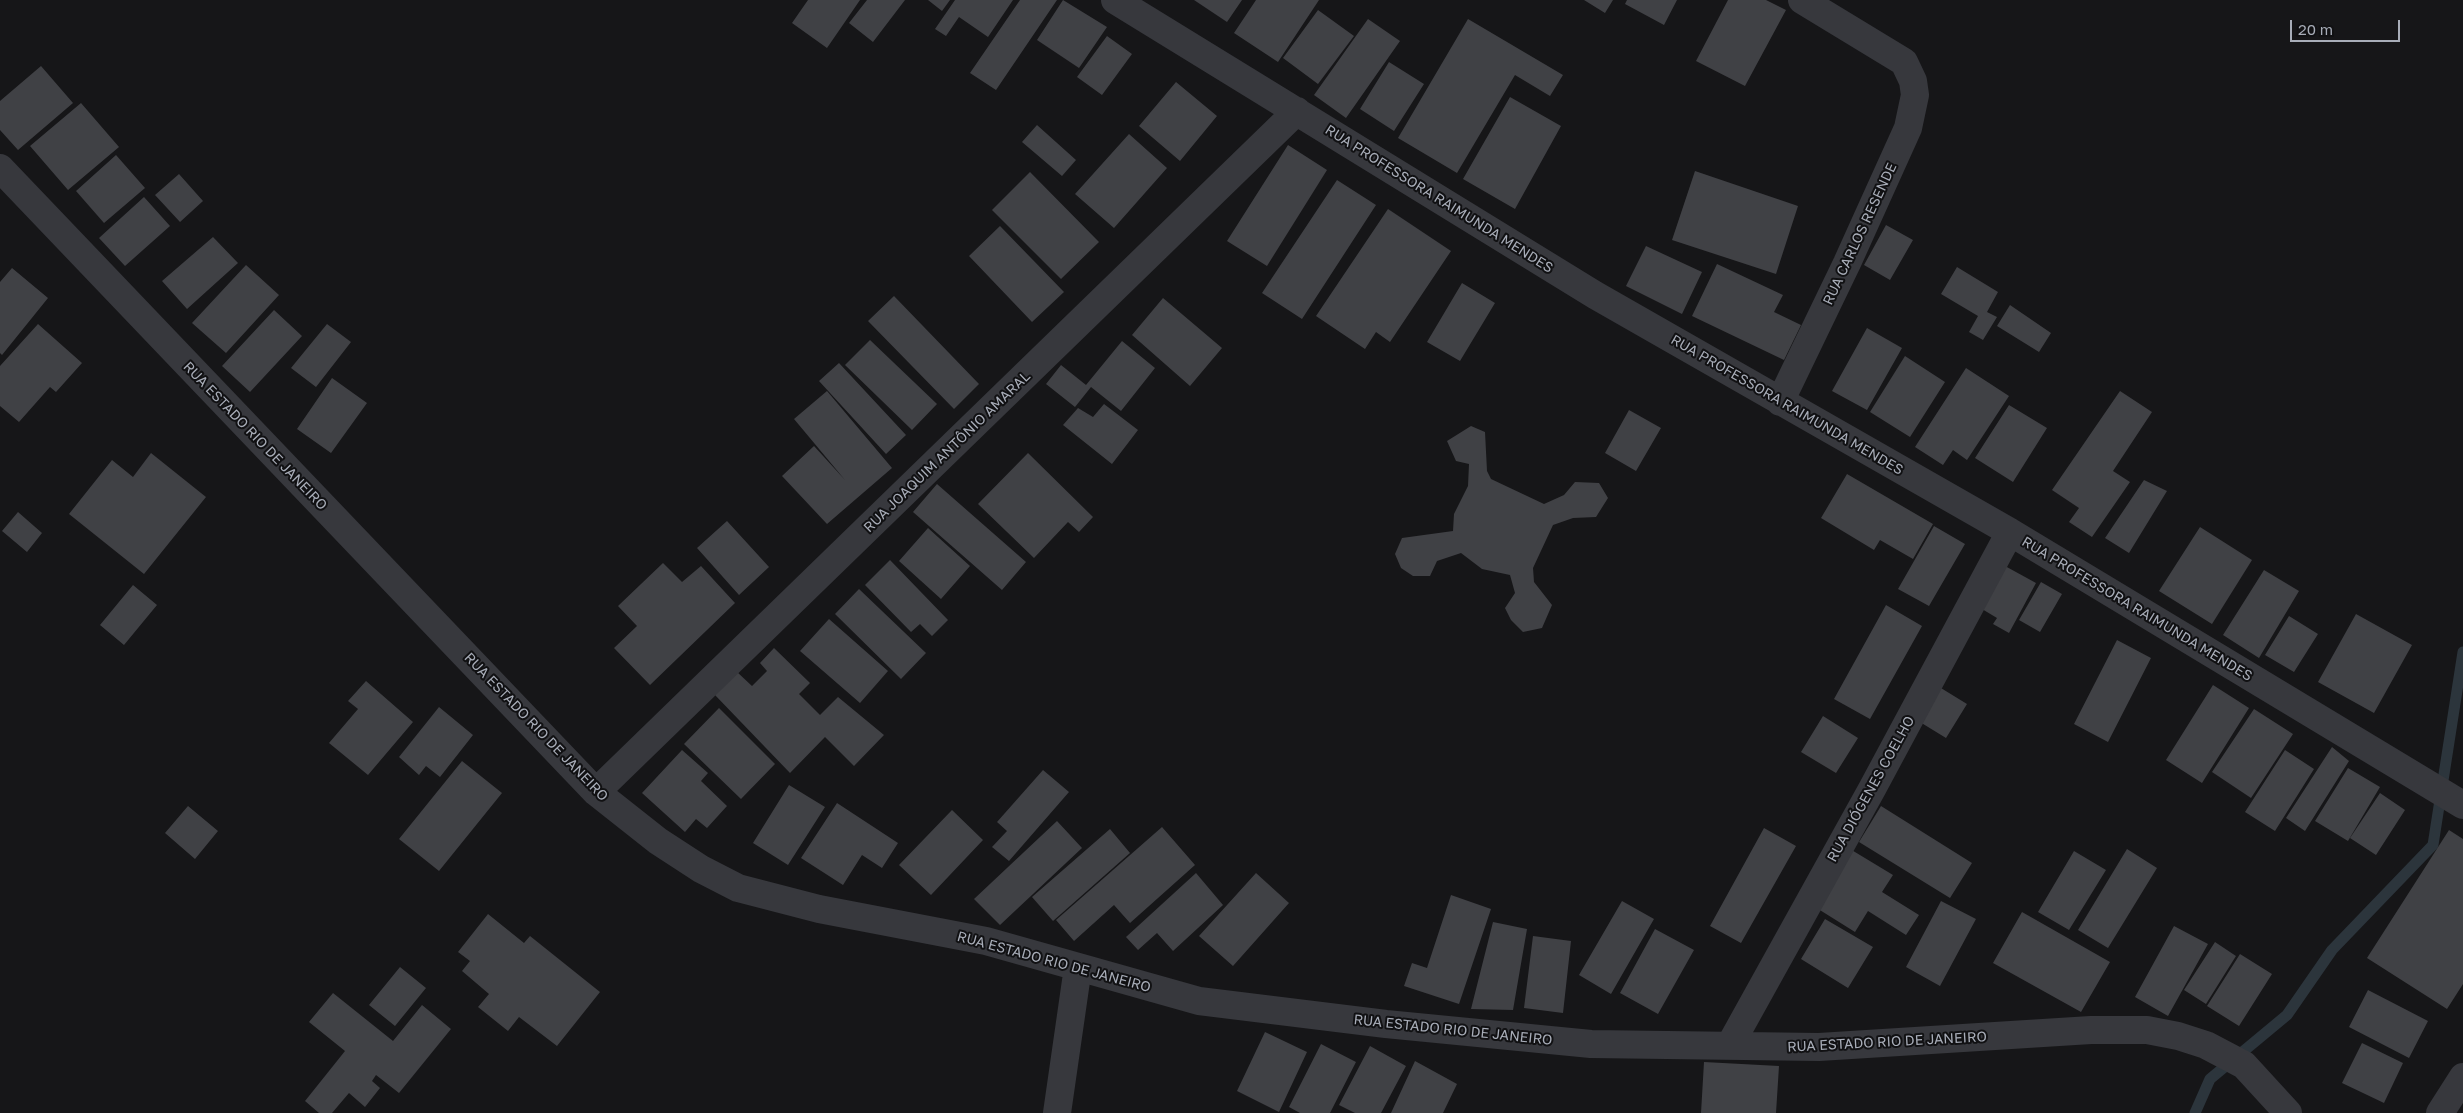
<!DOCTYPE html>
<html>
<head>
<meta charset="utf-8">
<style>
  body { margin:0 }
  #map { position:relative; width:2463px; height:1113px; overflow:hidden; background:#161618; font-family:"Golos Text",sans-serif }
  canvas { display:block }
  .scale { position:absolute; left:2290px; top:20px; width:110px; height:22px; box-sizing:border-box; border:2px solid #a8adb8; border-top:0; padding-left:6px; font-size:15px; line-height:18px; white-space:nowrap; color:#a8adb8; -webkit-text-stroke:4px #111113; paint-order:stroke }
</style>
</head>
<body>
<div id="map">
<canvas width="2463" height="1113"></canvas>
<div class="scale">20 m</div>
</div>
<script>
const ctx = document.querySelector('canvas').getContext('2d');
ctx.lineJoin = 'round';
function strokePath(path, color, width, dash) { ctx.strokeStyle = color; ctx.lineWidth = width; ctx.lineCap = dash ? 'butt' : 'round'; ctx.setLineDash(dash || []); ctx.stroke(path); }
function fillPath(path, color) { ctx.fillStyle = color; ctx.fill(path, 'evenodd'); }
function label(font, color, halo, rows, align = 'center') {
  ctx.font = font + ' "Golos Text",sans-serif'; ctx.lineWidth = 4; ctx.setLineDash([]); ctx.textBaseline = 'middle'; ctx.strokeStyle = halo; ctx.fillStyle = color; for (const [text, x, y, turn = 0] of rows) {
    ctx.save(); ctx.translate(x, y); ctx.rotate((+turn || 0) * Math.PI / 180); ctx.textAlign = isNaN(turn) ? turn : align; if (halo) ctx.strokeText(text, 0, 0); ctx.fillText(text, 0, 0); ctx.restore();
  }
}
const stream = new Path2D(`
  M2195,1113L2210,1079L2287,1015L2332,950L2433,845L2463,652`);
const building = new Path2D(`
  M808,0H860L827,48L792,23Z
  M867,0H905L873,42L849,23Z
  M928,0H950L942,11Z
  M955,0H1013L988,37L959,17L946,36L935,29Z
  M1020,0H1057L996,90L970,73Z
  M1063,0L1107,27L1079,68L1037,40Z
  M1194,0H1242L1227,22Z
  M1256,0H1319L1278,62L1234,33Z
  M1584,0H1613L1605,13Z
  M1627,0H1677L1664,25L1625,4Z
  M1728,0H1766L1786,10L1745,86L1696,61Z
  M1318,10L1354,36L1318,84L1283,58Z
  M1368,19L1400,41L1346,118L1314,95Z
  M1468,19L1563,75L1550,96L1515,75L1457,173L1398,138Z
  M1107,36L1132,54L1102,95L1077,77Z
  M1389,62L1424,84L1394,131L1360,109Z
  M41,66L73,103L18,150L0,130V101Z
  M1176,82L1217,116L1180,161L1139,126Z
  M1510,97L1561,126L1515,209L1463,179Z
  M81,103L119,147L68,190L30,146Z
  M1037,125L1076,160L1062,176L1022,142Z
  M1129,134L1167,168L1114,228L1075,194Z
  M1288,145L1327,170L1267,266L1227,241Z
  M116,155L145,188L104,223L76,191Z
  M1695,171L1798,206L1776,274L1672,240Z
  M1030,172L1099,242L1061,279L992,210Z
  M179,174L203,201L180,222L155,195Z
  M1337,180L1376,205L1302,319L1262,293Z
  M144,197L170,226L125,266L99,238Z
  M1388,209L1451,251L1390,342L1376,332L1365,349L1316,316Z
  M1886,225L1913,240L1890,280L1864,265Z
  M1000,226L1064,292L1032,322L969,256Z
  M213,237L238,263L187,309L162,281Z
  M1646,246L1702,272L1682,314L1626,286Z
  M1717,264L1783,295L1774,312L1801,325L1784,360L1692,316Z
  M246,265L279,295L226,353L192,323Z
  M1957,267L1998,292L1987,312L1997,317L1983,340L1969,332L1978,316L1941,294Z
  M12,268L48,298L2,355L0,353V282Z
  M1462,283L1495,303L1460,361L1427,342Z
  M894,296L979,384L954,409L868,321Z
  M1163,298L1222,348L1190,386L1132,335Z
  M2010,305L2051,333L2039,352L1997,326Z
  M274,310L302,336L250,392L222,366Z
  M38,324L82,363L56,392L50,387L19,422L0,406V366Z
  M327,324L351,342L316,387L291,368Z
  M1867,328L1902,348L1867,410L1832,391Z
  M870,340L937,404L912,430L845,365Z
  M1122,341L1155,368L1121,411L1091,387L1075,407L1046,384L1061,365L1086,385Z
  M1905,356L1945,382L1910,437L1870,412Z
  M839,363L906,435L886,454L819,381Z
  M1966,368L2009,396L1967,460L1953,450L1943,465L1915,447Z
  M332,378L367,403L331,453L297,429Z
  M827,391L892,468L827,524L782,476L814,446L845,480L794,419Z
  M2120,391L2152,412L2113,471L2130,482L2092,537L2069,522L2079,508L2052,490Z
  M1104,404L1138,430L1112,464L1063,425L1078,408L1093,417Z
  M2009,405L2047,428L2013,482L1975,458Z
  M1629,410L1661,428L1636,471L1605,453Z
  M1471,426L1485,432L1487,471L1491,479L1544,504L1564,495L1575,482L1599,483L1608,498L1596,517L1573,518L1553,525L1533,568L1534,582L1552,605L1542,628L1523,632L1511,620L1505,608L1515,593L1510,575L1482,569L1461,553L1437,561L1430,576H1413L1401,568L1395,554L1402,538L1453,531L1454,514L1468,486L1469,464L1456,461L1447,441Z
  M151,453L206,497L144,574L69,514L112,460L133,477Z
  M1028,453L1093,517L1079,532L1068,522L1034,558L978,504Z
  M1847,474L1933,524L1913,559L1880,540L1874,550L1821,518Z
  M2144,480L2167,491L2129,553L2105,538Z
  M937,484L1026,562L1002,590L913,512Z
  M18,512L42,533L27,552L2,531Z
  M727,521L769,567L739,595L697,548Z
  M1934,526L1965,544L1929,606L1898,589Z
  M2200,527L2252,560L2212,624L2159,591Z
  M928,528L970,566L941,599L899,561Z
  M890,560L948,620L932,636L920,624L911,632L865,585Z
  M663,563L682,582L701,566L735,603L650,685L614,648L637,626L618,606Z
  M2005,566L2036,583L2009,633L1993,624L1997,618L1982,609Z
  M2264,570L2299,591L2259,658L2223,635Z
  M2041,582L2062,594L2040,632L2019,620Z
  M133,585L157,605L124,645L100,625Z
  M859,589L926,653L901,679L835,614Z
  M1886,605L1922,626L1870,719L1834,699Z
  M2356,614L2412,645L2374,713L2318,682Z
  M2289,616L2318,634L2294,672L2265,655Z
  M829,619L888,671L860,703L800,651Z
  M2117,640L2151,658L2108,742L2074,724Z
  M774,648L810,683L799,694L820,715L838,697L884,735L854,766L825,737L790,773L714,694L736,671L752,686L767,671L760,663Z
  M366,681L413,722L368,775L329,743L358,709L348,701Z
  M1936,685L1967,704L1946,738L1915,719Z
  M2213,685L2249,708L2202,783L2166,760Z
  M439,707L473,735L440,777L426,766L419,775L399,757Z
  M719,708L775,764L741,799L684,744Z
  M2254,709L2293,734L2251,798L2212,772Z
  M1823,716L1858,738L1836,773L1801,752Z
  M2332,747L2349,761L2305,831L2286,818Z
  M682,750L708,773L701,781L727,806L707,828L696,819L685,832L642,793Z
  M2285,750L2314,769L2275,831L2245,812Z
  M462,761L502,793L439,871L399,839Z
  M2348,768L2380,787L2348,841L2315,821Z
  M1043,770L1069,792L1009,861L992,847L1007,831L997,822Z
  M789,785L825,807L788,865L753,843Z
  M2380,793L2405,810L2376,855L2350,838Z
  M837,803L898,843L882,868L862,855L843,885L801,858Z
  M188,806L218,831L195,859L165,833Z
  M1881,806L1972,863L1950,898L1859,842Z
  M952,810L983,840L931,895L899,865Z
  M1057,821L1082,848L1000,925L974,899Z
  M1162,827L1195,865L1130,923L1114,905L1074,941L1056,920Z
  M1764,828L1796,846L1741,943L1710,926Z
  M1110,829L1130,853L1053,921L1032,897Z
  M2449,830L2463,839V984L2447,1009L2367,958Z
  M1850,849L1893,875L1882,892L1919,915L1906,935L1868,911L1855,932L1815,907Z
  M2127,849L2157,868L2108,948L2078,930Z
  M2074,851L2106,870L2069,930L2038,912Z
  M1196,873L1223,905L1173,951L1157,933L1138,950L1126,937Z
  M1256,873L1289,903L1233,966L1199,936Z
  M1451,895L1491,909L1459,1004L1404,986L1412,963L1427,968Z
  M1622,901L1654,919L1611,994L1579,975Z
  M1941,901L1976,919L1940,986L1906,967Z
  M2022,912L2110,962L2081,1012L1993,963Z
  M488,914L524,943L530,936L600,992L557,1046L519,1017L508,1031L478,1007L489,994L462,971L470,961L458,952Z
  M1825,919L1873,947L1848,988L1801,959Z
  M1493,922L1527,929L1513,1010L1471,1009Z
  M2174,926L2208,944L2168,1016L2135,997Z
  M1655,929L1694,950L1658,1014L1620,993Z
  M1533,936L1571,941L1563,1013L1524,1008Z
  M2215,942L2236,956L2206,1004L2184,990Z
  M2240,954L2272,974L2239,1026L2207,1006Z
  M400,967L426,988L395,1026L369,1005Z
  M2368,990L2428,1021L2409,1058L2349,1027Z
  M333,993L393,1041L422,1005L451,1029L399,1093L376,1075L372,1081L380,1088L365,1107L349,1093L332,1113H319L305,1101L345,1051L309,1022Z
  M1265,1032L1307,1052L1279,1112L1237,1091Z
  M2362,1043L2403,1063L2384,1103L2342,1083Z
  M1321,1044L1356,1062L1330,1113H1300L1289,1107Z
  M1370,1046L1406,1066L1381,1113H1355L1339,1105Z
  M1415,1061L1457,1084L1443,1113H1391Z
  M1704,1062L1779,1066L1776,1113H1701Z`);
const minor = new Path2D(`
  M1115,0L1595,295L2010,532L2463,805
  M0,168L596,792L658,841L701,869L738,888L819,909L986,941L1199,1001L1386,1024L1591,1044L1819,1047L2091,1030H2147L2178,1036L2206,1045L2244,1065L2288,1113
  M1780,402L1847,263L1908,128L1915,95L1913,81L1904,62L1802,0
  M596,792L1297,111
  M1730,1045L1872,789L2010,532
  M1057,1113L1078,967
  M2440,1113L2463,1077`);
const streetNames = [
  ["RUA PROFESSORA RAIMUNDA MENDES",1439,199,32],
  ["RUA CARLOS RESENDE",1860,234,-65],
  ["RUA PROFESSORA RAIMUNDA MENDES",1787,405,30],
  ["RUA ESTADO RIO DE JANEIRO",255,436,46],
  ["RUA JOAQUIM ANTÔNIO AMARAL",947,452,-44],
  ["RUA PROFESSORA RAIMUNDA MENDES",2137,609,31],
  ["RUA ESTADO RIO DE JANEIRO",536,727,46],
  ["RUA DIÓGENES COELHO",1871,789,-61],
  ["RUA ESTADO RIO DE JANEIRO",1054,962,15],
  ["RUA ESTADO RIO DE JANEIRO",1453,1030,6],
  ["RUA ESTADO RIO DE JANEIRO",1887,1042,-3]
];
strokePath(stream, '#2c353c', 11);
fillPath(building, '#404145');
strokePath(minor, '#37383d', 28);
label('14px', '#a8adb8', '#111113', streetNames);
</script>
</body>
</html>
